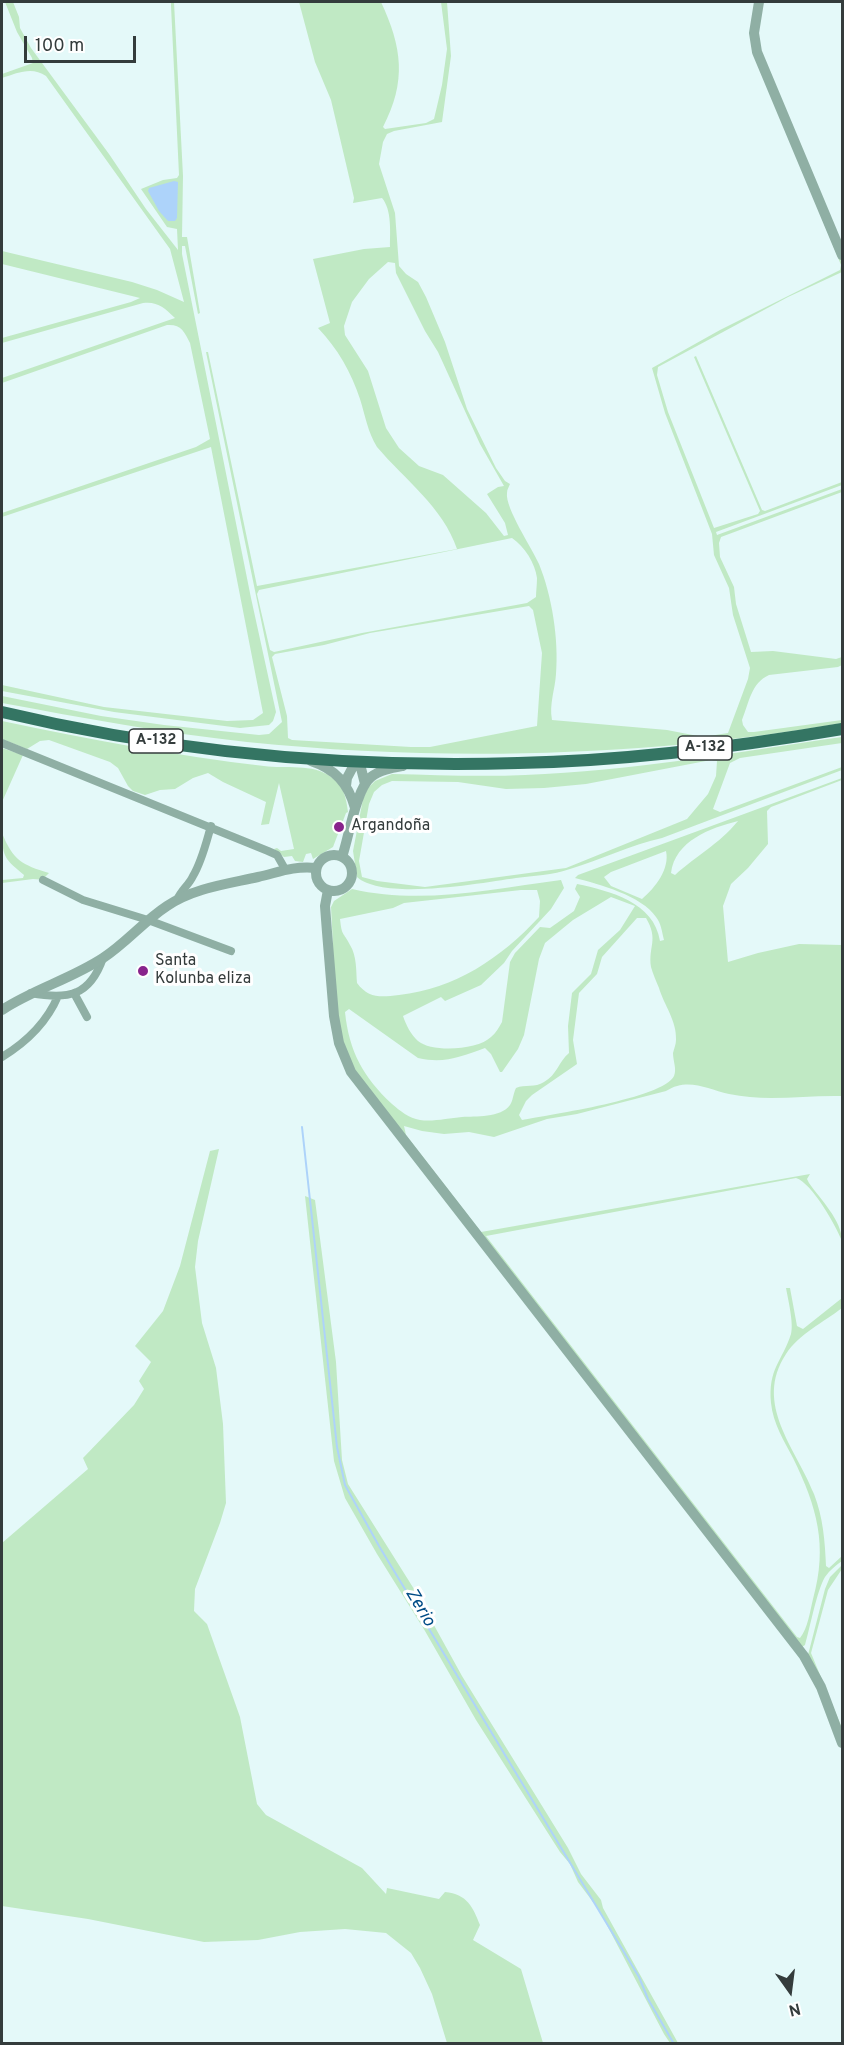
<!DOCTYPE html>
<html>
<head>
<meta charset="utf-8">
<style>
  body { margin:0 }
  #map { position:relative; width:844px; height:2045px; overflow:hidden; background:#e4f9f9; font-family:Overpass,sans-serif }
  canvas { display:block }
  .frame { position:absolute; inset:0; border:3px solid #343c3c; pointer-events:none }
  .north { position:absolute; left:760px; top:1961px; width:60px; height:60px; -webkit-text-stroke:4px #fff; paint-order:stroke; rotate:166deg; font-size:16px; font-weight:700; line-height:24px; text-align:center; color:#343c3c }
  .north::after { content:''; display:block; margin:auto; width:21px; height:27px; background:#343c3c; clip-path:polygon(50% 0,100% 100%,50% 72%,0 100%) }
  .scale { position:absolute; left:24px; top:36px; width:112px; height:27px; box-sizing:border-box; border:3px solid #343c3c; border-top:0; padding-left:8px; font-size:18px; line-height:21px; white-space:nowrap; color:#343c3c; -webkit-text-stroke:4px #fff; paint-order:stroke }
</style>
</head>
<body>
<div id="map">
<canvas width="844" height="2045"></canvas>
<div class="frame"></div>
<div class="north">N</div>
<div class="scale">100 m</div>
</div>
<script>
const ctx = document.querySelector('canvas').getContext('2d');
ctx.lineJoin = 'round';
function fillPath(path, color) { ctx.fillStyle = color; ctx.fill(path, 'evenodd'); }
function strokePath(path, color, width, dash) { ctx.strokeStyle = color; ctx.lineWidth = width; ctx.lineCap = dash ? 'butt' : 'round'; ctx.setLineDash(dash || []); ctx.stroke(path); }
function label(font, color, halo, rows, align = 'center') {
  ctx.font = font + ' Overpass,sans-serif'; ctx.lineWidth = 6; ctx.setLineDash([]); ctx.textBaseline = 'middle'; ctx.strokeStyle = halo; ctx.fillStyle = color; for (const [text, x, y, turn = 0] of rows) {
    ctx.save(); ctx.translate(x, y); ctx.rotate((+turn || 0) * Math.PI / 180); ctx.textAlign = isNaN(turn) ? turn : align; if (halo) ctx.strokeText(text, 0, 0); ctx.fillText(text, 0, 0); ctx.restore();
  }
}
const green = new Path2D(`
  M5,2H13L19,17L20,28L31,48L109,154L146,209L178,250L177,229L167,227L141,189L163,180L177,178L179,175L171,6V2H174L183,176L182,237H187L200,313L198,314L185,246H182V254L251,598L276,712L273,721L269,725L240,728L114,712L2,691V685L104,707L227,721L253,720L263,713L211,447L2,517V513L196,447L210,439L190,343C184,331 181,324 167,325L2,383V378L175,318C165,308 157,301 143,303L2,343V338L131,302L140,298L2,264V251L132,282L157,290L184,302L170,249L46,76C32,66 17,73 2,78V74L33,63L32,58L17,32Z
  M299,2H381C402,47 407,81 383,127L385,129L426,123L434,119L442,85L447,49L441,2H447L451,56L442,122L394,131L387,134L383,142L379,164L395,213L399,266L406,274L418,282L426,297L445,342L467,409L496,468L505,481L510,484C509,487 507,489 507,493C505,508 532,548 539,564C552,596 559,640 556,674C555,690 549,704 552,720L667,730L703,737L728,733L748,679L750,668L733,615L729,588L714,555L712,534L665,413L652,368L720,330L840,270L841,265L752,48L751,22L756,2L751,34L753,46L842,263V272L788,297L658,367L657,375L668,412L714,528L758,514L760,511L694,357L696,356L762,510L765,511L842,482V485L716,532L717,535L842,489V492L721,537L719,543L720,557L734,587L736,604L751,652L773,651L836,659L842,657V665L838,667L769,675C751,683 749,703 742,720L743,725L748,732H754L842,720V723C648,757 444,762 247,742C164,733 83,718 2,703V696L101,716L164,725L259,735L269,734L282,722L206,352H208L257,586L457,549C443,507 405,480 377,447C368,433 365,415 360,399C351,372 338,349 318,328L330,323L313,259L364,249L390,247C390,232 392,210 382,198L353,203L354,198L331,100L315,62ZM388,262L395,263L396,273L425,331L438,352L480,444L504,486L498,487L487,494L505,523L508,535L504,536L486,513L443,475L419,466L399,448L386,428L368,371L345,335L344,326L352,302L369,279ZM512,538C525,547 535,563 537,578C537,585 536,591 536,597L527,603L362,633L274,652L270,650L257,594L259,590ZM529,606L533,610L542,653L537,726L430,747H411L292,740L288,738L287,716L272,657L275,654L324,645L370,633Z
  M2,721C88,739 176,756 264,766C285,769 313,763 331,777C344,786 346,797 348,812L346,813L333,847L313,859L311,853L306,854L303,862L295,861L292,856L284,857L274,849L277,848L281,851L294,849L279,783L269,824L261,825L266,802L223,782L208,773L193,778L175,789L160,790L145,795L133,791L128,786L118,768L110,762L49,740L40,741L27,749L2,739Z
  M842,737V743L740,758L730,763L713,809L720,812L842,767V770L662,838C630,845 601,860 570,869C553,875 533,876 516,878C481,883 384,901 357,877L353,851L363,799L368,788L375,781L392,774C436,775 481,777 525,775C631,771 737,752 842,737ZM711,760L717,761L716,776L708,794L687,819L566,868L425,887L377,881L362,877L359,861L369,804L374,792L382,785L392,781L458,782L506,789L544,788L586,784Z
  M2,748L23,755L2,802Z
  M842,778V780L771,807L767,811L768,844L748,868L731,884L723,906L728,962L758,953L799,944L842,945V1096C805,1095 766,1102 729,1094C707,1089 688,1077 666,1091L577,1114L547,1119L494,1137L469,1132L444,1134L422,1131L404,1126L406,1135L481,1232L810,1174L807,1179L809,1183C820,1199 842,1220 842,1241C836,1226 812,1183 796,1178L486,1236L797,1637L800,1638C808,1628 810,1611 813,1599C828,1545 817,1507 793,1458C784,1441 773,1423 771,1403C768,1368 782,1362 791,1334C794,1324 788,1299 786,1288H790L797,1326L803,1329L842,1298V1308C824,1322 799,1334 786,1354C753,1404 796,1448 814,1494C823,1517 825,1541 826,1566L829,1568L842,1556V1561C836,1565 830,1570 825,1577C817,1590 810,1628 805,1645L802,1647L354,1073L340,1035L332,960L333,945L331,907L334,901L352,889C421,905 492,889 561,880L564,888L551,909L512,951L504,963L481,985L445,1001L441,997L403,1016C406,1025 411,1035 418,1041C432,1053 478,1050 491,1037C496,1033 499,1027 502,1022L510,962L515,953L540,927L550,928L574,911L580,897L575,889L577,884C610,891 654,902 660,941L664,940C662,932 661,923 656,917C642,896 599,884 575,878L578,875ZM738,821C718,845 697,855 675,875L671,873C675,841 710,828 738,821ZM666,851C670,869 655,888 642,899L611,886L604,877L611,872ZM521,890H537L540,901L539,917C501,958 455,989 399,995C381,997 369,999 357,983C356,971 357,956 350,945C343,931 342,937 340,919L393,908L404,903ZM611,897L635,906L620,930L598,950L591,974L572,993L568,1026L569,1053C559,1061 557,1075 544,1082C535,1088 525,1084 516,1088C513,1094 513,1101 510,1105C501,1118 475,1116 462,1117C449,1118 433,1122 420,1120C409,1118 400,1111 392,1104C363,1077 349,1051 345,1012L349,1009L418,1058C444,1064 460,1057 485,1048L491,1054L500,1072H502L518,1049L524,1035L539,959L545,943L573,920ZM637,918H646C659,940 648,946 651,967C653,974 656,981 659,988C664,1005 677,1021 676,1040C676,1044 674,1049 673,1053C673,1061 677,1069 674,1076C664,1098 549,1115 522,1120L519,1115L526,1101L532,1095L577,1064L573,1040L579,993L597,974L602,957Z
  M2,833C13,860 22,865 49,873L45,877L46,880L33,879L2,883V880L23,878L24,875C6,860 2,857 2,833Z
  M219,1149L198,1241L195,1267L202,1323L216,1368L223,1424L226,1503L220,1523L195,1589L194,1611L207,1624L240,1717L257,1804L266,1815L362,1868L386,1894L387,1888L439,1899L445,1892C467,1894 473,1907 480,1925L473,1940L521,1969L543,2043H447L432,1994L420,1968L411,1953L386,1933L345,1929L300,1932L258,1940L204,1942L88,1919L2,1906V1543L88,1469L83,1458L134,1405L144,1389L139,1381L151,1362L135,1346L163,1311L180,1266L210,1151Z
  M305,1196L315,1200L336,1362L342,1460L348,1484L414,1589L462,1676L568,1848L581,1874L601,1900L603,1908L678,2043H670L664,2034L599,1910L578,1882L570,1864L560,1852L476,1720L425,1631L377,1554L345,1498L334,1461Z
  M842,1565V1569L828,1590L811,1653L842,1728V1738L808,1655L825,1589L830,1577Z`);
const water = new Path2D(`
  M174,181L178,182L177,218L175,221H168L159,211L148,191L149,188Z`);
const stream = new Path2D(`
  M302,1127L337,1447L345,1485L379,1546L639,1977L648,1999L674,2044`);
const minor = new Path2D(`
  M2,743L268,851L277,855L285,869
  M43,880L83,900L148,920L231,951
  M177,900C181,890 189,885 193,876C202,861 206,843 211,826
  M31,993C68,1000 90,996 103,958
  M74,993L87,1017
  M2,1057C25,1043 47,1022 58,996`);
const tertiary = new Path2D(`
  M759,2L754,33L757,52L842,255
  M311,761C335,769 348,783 355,808
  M346,786L347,778L356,761L361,768L365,784
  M316 873a18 18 0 1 1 36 0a18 18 0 1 1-36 0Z
  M342,857C349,837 356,789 371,777C380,770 392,768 403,766
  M328,890L325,906L327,932L334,1016L339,1043L351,1072L804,1656L821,1687L842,1743
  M2,1010C34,989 71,979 103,958C126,943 144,921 167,906C194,888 227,884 258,877C280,872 292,866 316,868`);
const primary = new Path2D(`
  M2,712C170,752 346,768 518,763C627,761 736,747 842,729`);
const markers = [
  [339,827,6,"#88248c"],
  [143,971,6,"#88248c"]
];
const shields = [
  [156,741,54],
  [705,748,54]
];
const shieldNames = [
  ["A-132",156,741],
  ["A-132",705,748]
];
const poiNames = [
  ["Argandoña",351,827],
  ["Santa",155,962],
  ["Kolunba eliza",155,980]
];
const waterNames = [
  ["Zerio",419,1608,59]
];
fillPath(green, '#c0e9c4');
fillPath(water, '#add3fa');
strokePath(stream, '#add3fa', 2);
strokePath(minor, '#8fafa4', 8);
strokePath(tertiary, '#8fafa4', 10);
strokePath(primary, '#347563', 12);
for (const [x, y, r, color] of markers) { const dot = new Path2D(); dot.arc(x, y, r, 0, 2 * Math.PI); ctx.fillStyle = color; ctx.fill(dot); strokePath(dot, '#fff', 2); }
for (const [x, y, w] of shields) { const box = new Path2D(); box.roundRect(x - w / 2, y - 12, w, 24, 4.5); ctx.fillStyle = '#fff'; ctx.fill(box); strokePath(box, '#343c3c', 1.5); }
label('bold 15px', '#343c3c', null, shieldNames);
label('16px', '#343c3c', '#fff', poiNames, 'left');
label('italic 18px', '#014c86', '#fff', waterNames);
</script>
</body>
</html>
